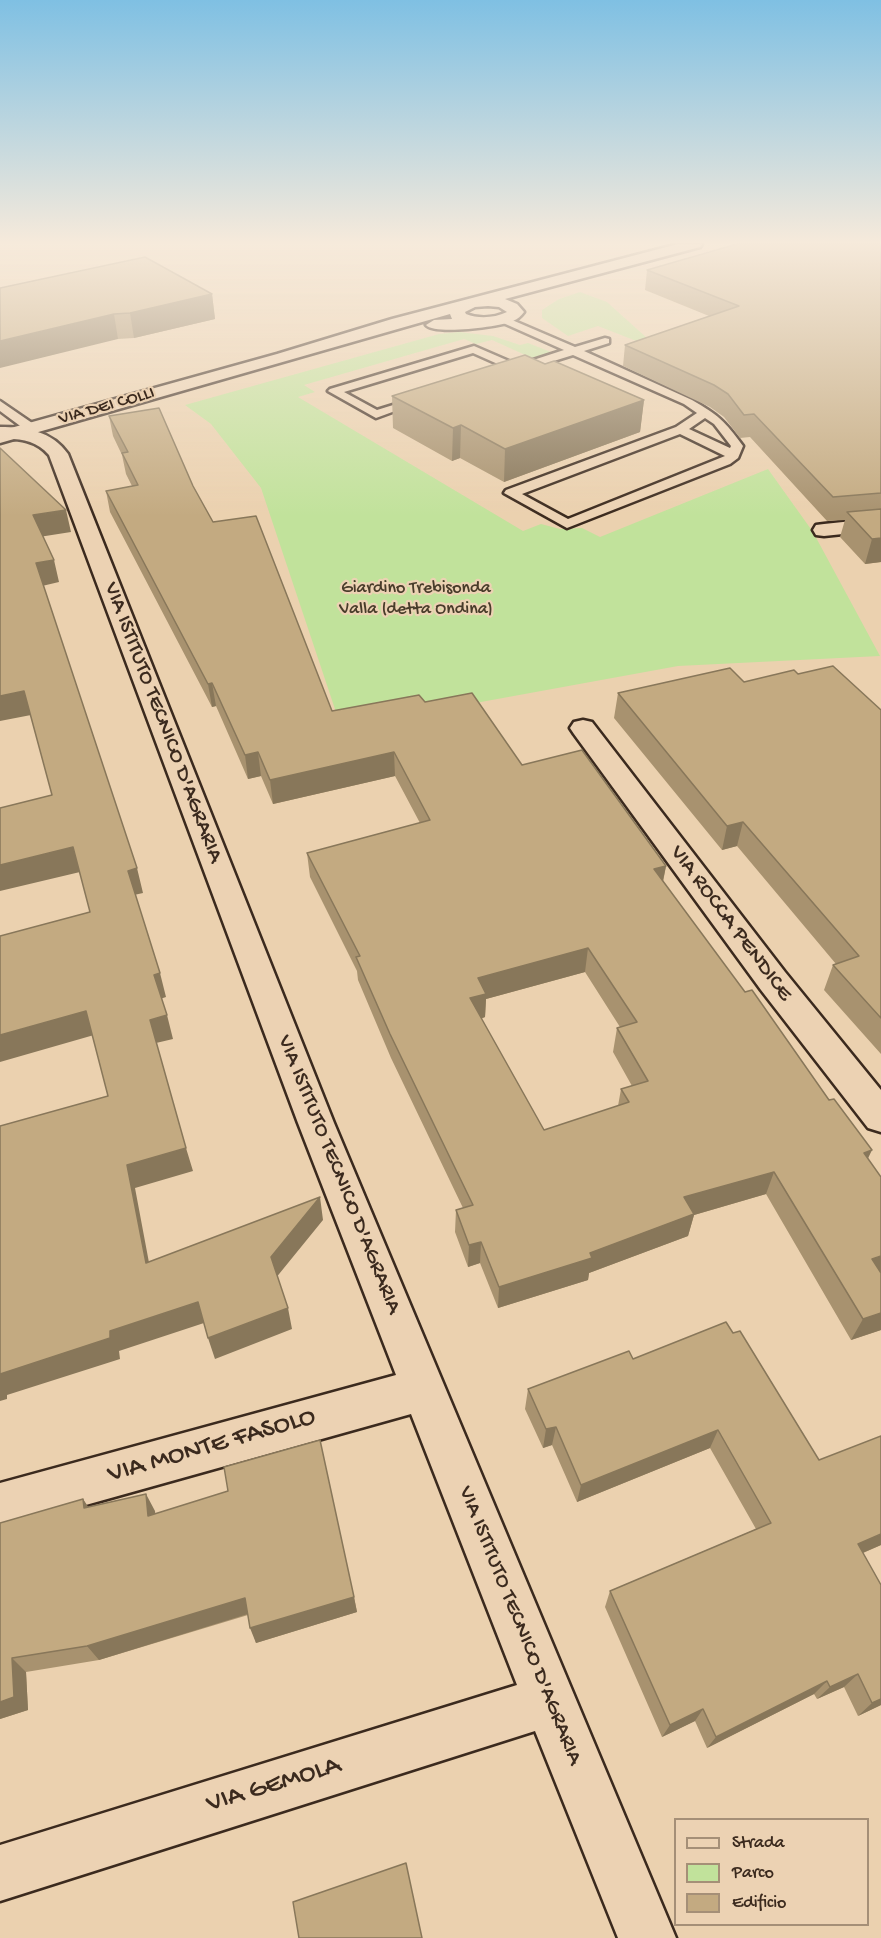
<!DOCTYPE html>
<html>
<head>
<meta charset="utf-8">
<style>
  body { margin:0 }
  #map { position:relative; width:881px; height:1938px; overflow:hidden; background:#ebd1af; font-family:"Gochi Hand",sans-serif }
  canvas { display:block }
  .legend { position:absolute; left:674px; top:1818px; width:195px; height:108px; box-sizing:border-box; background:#ecd2b3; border:2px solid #a58f77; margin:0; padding:8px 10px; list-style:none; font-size:18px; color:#3b2a1e }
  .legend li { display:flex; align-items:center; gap:12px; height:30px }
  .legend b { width:30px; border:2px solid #a58f77 }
</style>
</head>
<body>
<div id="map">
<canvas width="881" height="1938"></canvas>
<ul class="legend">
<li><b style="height:8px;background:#ecd2b3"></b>Strada</li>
<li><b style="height:16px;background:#c1e29b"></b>Parco</li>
<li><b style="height:16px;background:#c3aa81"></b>Edificio</li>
</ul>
</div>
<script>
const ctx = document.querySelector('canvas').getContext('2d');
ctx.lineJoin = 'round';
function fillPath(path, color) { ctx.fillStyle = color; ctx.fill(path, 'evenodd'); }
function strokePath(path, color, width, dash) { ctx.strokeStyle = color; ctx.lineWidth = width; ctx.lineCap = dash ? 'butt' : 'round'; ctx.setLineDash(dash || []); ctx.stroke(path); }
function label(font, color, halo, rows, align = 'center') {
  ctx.font = font + ' "Gochi Hand",sans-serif'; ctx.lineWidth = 4.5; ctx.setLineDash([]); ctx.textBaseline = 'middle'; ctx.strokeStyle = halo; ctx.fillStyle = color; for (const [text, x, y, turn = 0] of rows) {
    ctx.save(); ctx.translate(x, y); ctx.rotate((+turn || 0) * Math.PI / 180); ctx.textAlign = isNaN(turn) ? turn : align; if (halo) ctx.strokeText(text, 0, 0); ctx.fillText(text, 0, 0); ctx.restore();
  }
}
const green = new Path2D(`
  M580,292L607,302L668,357L654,348L598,326L568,336L542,318V310L559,299Z
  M459,332L493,336L520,345L528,343L551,352L532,358L492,340L476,344L464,339L304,385L315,392L298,397L523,531L541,524L560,529L582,528L600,537L768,469L813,532L880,656L678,666L459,706L343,733L261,488L211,424L185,405L439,334Z`);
const lane = new Path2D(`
  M505,317L575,347L605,338L609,339V343L584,351L692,400C718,415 725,421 743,446L738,458L730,464L567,528L504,493L506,490L676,427L697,413L684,404L573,355L528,369L535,374L529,377L510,372L509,369L473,353L344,392L377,410L419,397L425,400L376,418L328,391L330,389L474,346L518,365L564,350L501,322V318ZM705,418L714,424L731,446L730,448L689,429ZM680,434L725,456L568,519L522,494Z
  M0,401L35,425V431H27L0,411Z`);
const street = new Path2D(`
  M0,427C26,427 52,431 68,454L334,1123L676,1938H618L535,1731L0,1901V1845L517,1685L411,1414L0,1529V1483L396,1375L298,1123L49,455C36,440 19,438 0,439Z
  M881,518V530L824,536L816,535L813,530L816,525L824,524Z
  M583,720L592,722L785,972L881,1090V1132L868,1128L761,990L574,734L570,728L574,722Z`);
const secondary = new Path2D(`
  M678,244H702L700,247L505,299L517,304L524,312C521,316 518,319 513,321C500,327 434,335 426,325L434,320L452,319L450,314L0,443V431L277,354L392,319ZM488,306L499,307L507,312C494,318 479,319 466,314L465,312L475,307Z`);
const wall = new Path2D(`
  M881,244V562L865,564L840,537L845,520L827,521L750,437L740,438L724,417L710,407L623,366L625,345L709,316L645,290L647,270Z
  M0,288L212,294L215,319L134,338L118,339Z
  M545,364L644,400L640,432L504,482L460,458L452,461L393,428L392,396Z
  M109,416L193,486L213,522L332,711L425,702L522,765L666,866L663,882L868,1158L881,1330L851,1340L766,1194L694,1215L688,1236L589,1273L588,1280L498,1308L480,1263L468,1267L455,1232L456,1210L463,1208L391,1058L358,980L357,971L310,877L307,853L420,823L395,776L273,804L261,776L248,779L216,706L212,707L110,512L106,491L132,486L126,474L122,455L113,436ZM585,972L620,1027L617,1028L613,1052L632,1086L621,1089L618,1106L544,1130L481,1019L485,1017L486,999Z
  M798,674L881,710V1054L824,990L833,965L836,964L737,846L722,850L614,718L618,693L744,682Z
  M733,1333L819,1460L881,1545L863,1553L881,1705L858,1716L844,1687L817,1699L814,1694L707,1748L695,1721L662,1737L605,1607L610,1591L756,1529L710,1448L577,1502L552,1445L543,1448L525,1409L528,1389L633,1359Z
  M83,1499L88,1507L155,1511V1513L354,1597L357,1612L256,1643L248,1615L99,1660L26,1672L28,1710L0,1719V1523Z`);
const shadedWall = new Path2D(`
  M212,294L215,319L134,338L130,313Z
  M114,314L118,339L0,368V341Z
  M644,400L640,432L504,482L505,449Z
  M461,425L460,458L452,461L453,428Z
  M66,510L71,532L39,537L33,515Z
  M881,538V562L865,564L872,539Z
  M54,560L59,582L42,586L36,563Z
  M212,683L216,706L212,707L208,684Z
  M24,691L31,715L0,721V696Z
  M258,752L261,776L248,779L245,755Z
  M394,752L395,776L273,804L270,780Z
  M743,822L737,846L722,850L727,826Z
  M73,847L80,872L0,891V865Z
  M666,866L661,890L654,869Z
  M137,868L143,893L134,895L128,871Z
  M588,948L585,972L486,999L485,1017L469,1022L470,998L478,978Z
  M160,973L166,997L160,999L154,975Z
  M86,1011L94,1035L0,1062V1035Z
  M167,1015L173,1039L156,1043L150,1020Z
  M186,1148L193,1171L135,1188L153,1284L146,1263L127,1165Z
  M872,1150L861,1173L864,1153Z
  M774,1172L766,1194L694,1215L688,1236L589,1273L588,1280L498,1308L499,1287L590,1253L684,1197Z
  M320,1197L323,1220L275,1279L271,1257Z
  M481,1242L480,1263L468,1267L469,1245Z
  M881,1256V1274L872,1259Z
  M198,1302L204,1323L119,1351L120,1359L7,1395V1399L0,1401V1374L110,1331Z
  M288,1308L292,1329L215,1359L208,1338Z
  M881,1313V1330L851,1340L863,1319Z
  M556,1427L552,1445L543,1448L546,1429Z
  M718,1430L710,1448L577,1502L581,1485Z
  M146,1494L155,1511L157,1533L148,1516Z
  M83,1499L94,1516L84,1508Z
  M881,1534V1545L846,1560L858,1544Z
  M354,1597L357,1612L256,1643L250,1628Z
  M245,1598L251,1613L99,1660L87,1646Z
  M12,1658L26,1672L28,1710L0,1719V1702Z
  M858,1674L844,1687L817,1699L830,1687Z
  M827,1681L814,1694L707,1748L716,1737Z
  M881,1699V1705L858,1716L872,1703Z
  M703,1709L695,1721L662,1737L670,1725Z`);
const building = new Path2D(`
  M737,244H881V493L833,497L754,414L744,415L728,394L714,385L625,345L739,306L647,270Z
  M145,257L212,294L130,313L114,314L0,341V288Z
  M525,355L545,364L554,361L644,400L505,449L461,425L453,428L392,396Z
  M159,408L193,486L213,522L256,516L332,711L419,695L425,702L472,693L522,765L582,750L666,866L654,869L745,992L752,990L829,1100L834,1099L872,1150L864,1153L881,1177V1256L872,1259L881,1273V1313L863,1319L774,1172L684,1197L694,1214L590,1253L592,1258L499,1287L481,1242L469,1245L456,1210L473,1205L390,1034L356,957L360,956L307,853L430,820L394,752L270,780L258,752L245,755L212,683L208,684L106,491L138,485L122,453L128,452L109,416ZM588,948L637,1022L617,1028L648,1081L621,1089L629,1102L544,1130L470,998L486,994L478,978Z
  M0,448L66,510L33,515L54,560L36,563L137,868L128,871L160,973L154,975L167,1015L150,1020L186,1148L127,1165L146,1263L320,1197L271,1257L288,1308L208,1338L198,1302L110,1331V1338L0,1374V1126L108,1096L86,1011L0,1035V936L90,912L73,847L0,865V808L52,795L24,691L0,696Z
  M881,509V538L872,539L847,512Z
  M833,666L881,710V1018L833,965L859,956L743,822L727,826L618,693L730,668L744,682L794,670L798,674Z
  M726,1322L733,1333L740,1331L819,1460L881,1436V1534L858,1544L881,1585V1699L872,1703L858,1674L830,1687L827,1681L716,1737L703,1709L670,1725L610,1591L771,1523L718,1430L581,1485L556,1427L546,1429L528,1389L629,1351L633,1359Z
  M320,1440L354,1597L250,1628L245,1598L87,1646L12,1658L14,1697L0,1702V1523L83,1499L84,1508L146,1494L148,1516L228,1491L224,1467Z
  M406,1863L422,1938H299L293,1902Z`);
const farStreetnames = [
  ["VIA DEI COLLI",107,407,-16]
];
const farParknames = [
  ["Giardino Trebisonda",416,589],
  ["Valla (detta Ondina)",416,610]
];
const streetNames = [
  ["VIA ISTITUTO TECNICO D'AGRARIA",162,723,69],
  ["VIA ROCCA PENDICE",730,924,53],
  ["VIA ISTITUTO TECNICO D'AGRARIA",338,1175,68],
  ["VIA ISTITUTO TECNICO D'AGRARIA",519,1626,68]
];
const nearStreetnames = [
  ["VIA MONTE FASOLO",212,1447,-16],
  ["VIA GEMOLA",274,1786,-17]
];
fillPath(green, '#c1e29b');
strokePath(lane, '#3b2a1e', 5);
strokePath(street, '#3b2a1e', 5);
strokePath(secondary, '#3b2a1e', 5);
fillPath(lane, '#ecd2b3');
fillPath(street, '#ecd2b3');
fillPath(secondary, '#ecd2b3');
fillPath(wall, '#a8926f');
fillPath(shadedWall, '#88775a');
fillPath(building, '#c3aa81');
strokePath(building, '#88775a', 1.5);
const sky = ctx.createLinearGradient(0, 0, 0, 516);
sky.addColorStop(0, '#7fc0e3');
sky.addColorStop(0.47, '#f6eadb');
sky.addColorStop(1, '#f6eadb00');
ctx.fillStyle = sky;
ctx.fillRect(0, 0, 881, 516);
label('18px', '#3b2a1e', '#ecd2b3', farStreetnames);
label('18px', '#483c2a', '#ecd2b3', farParknames);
label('22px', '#3b2a1e', '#ecd2b3', streetNames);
label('27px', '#3b2a1e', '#ecd2b3', nearStreetnames);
</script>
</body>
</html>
